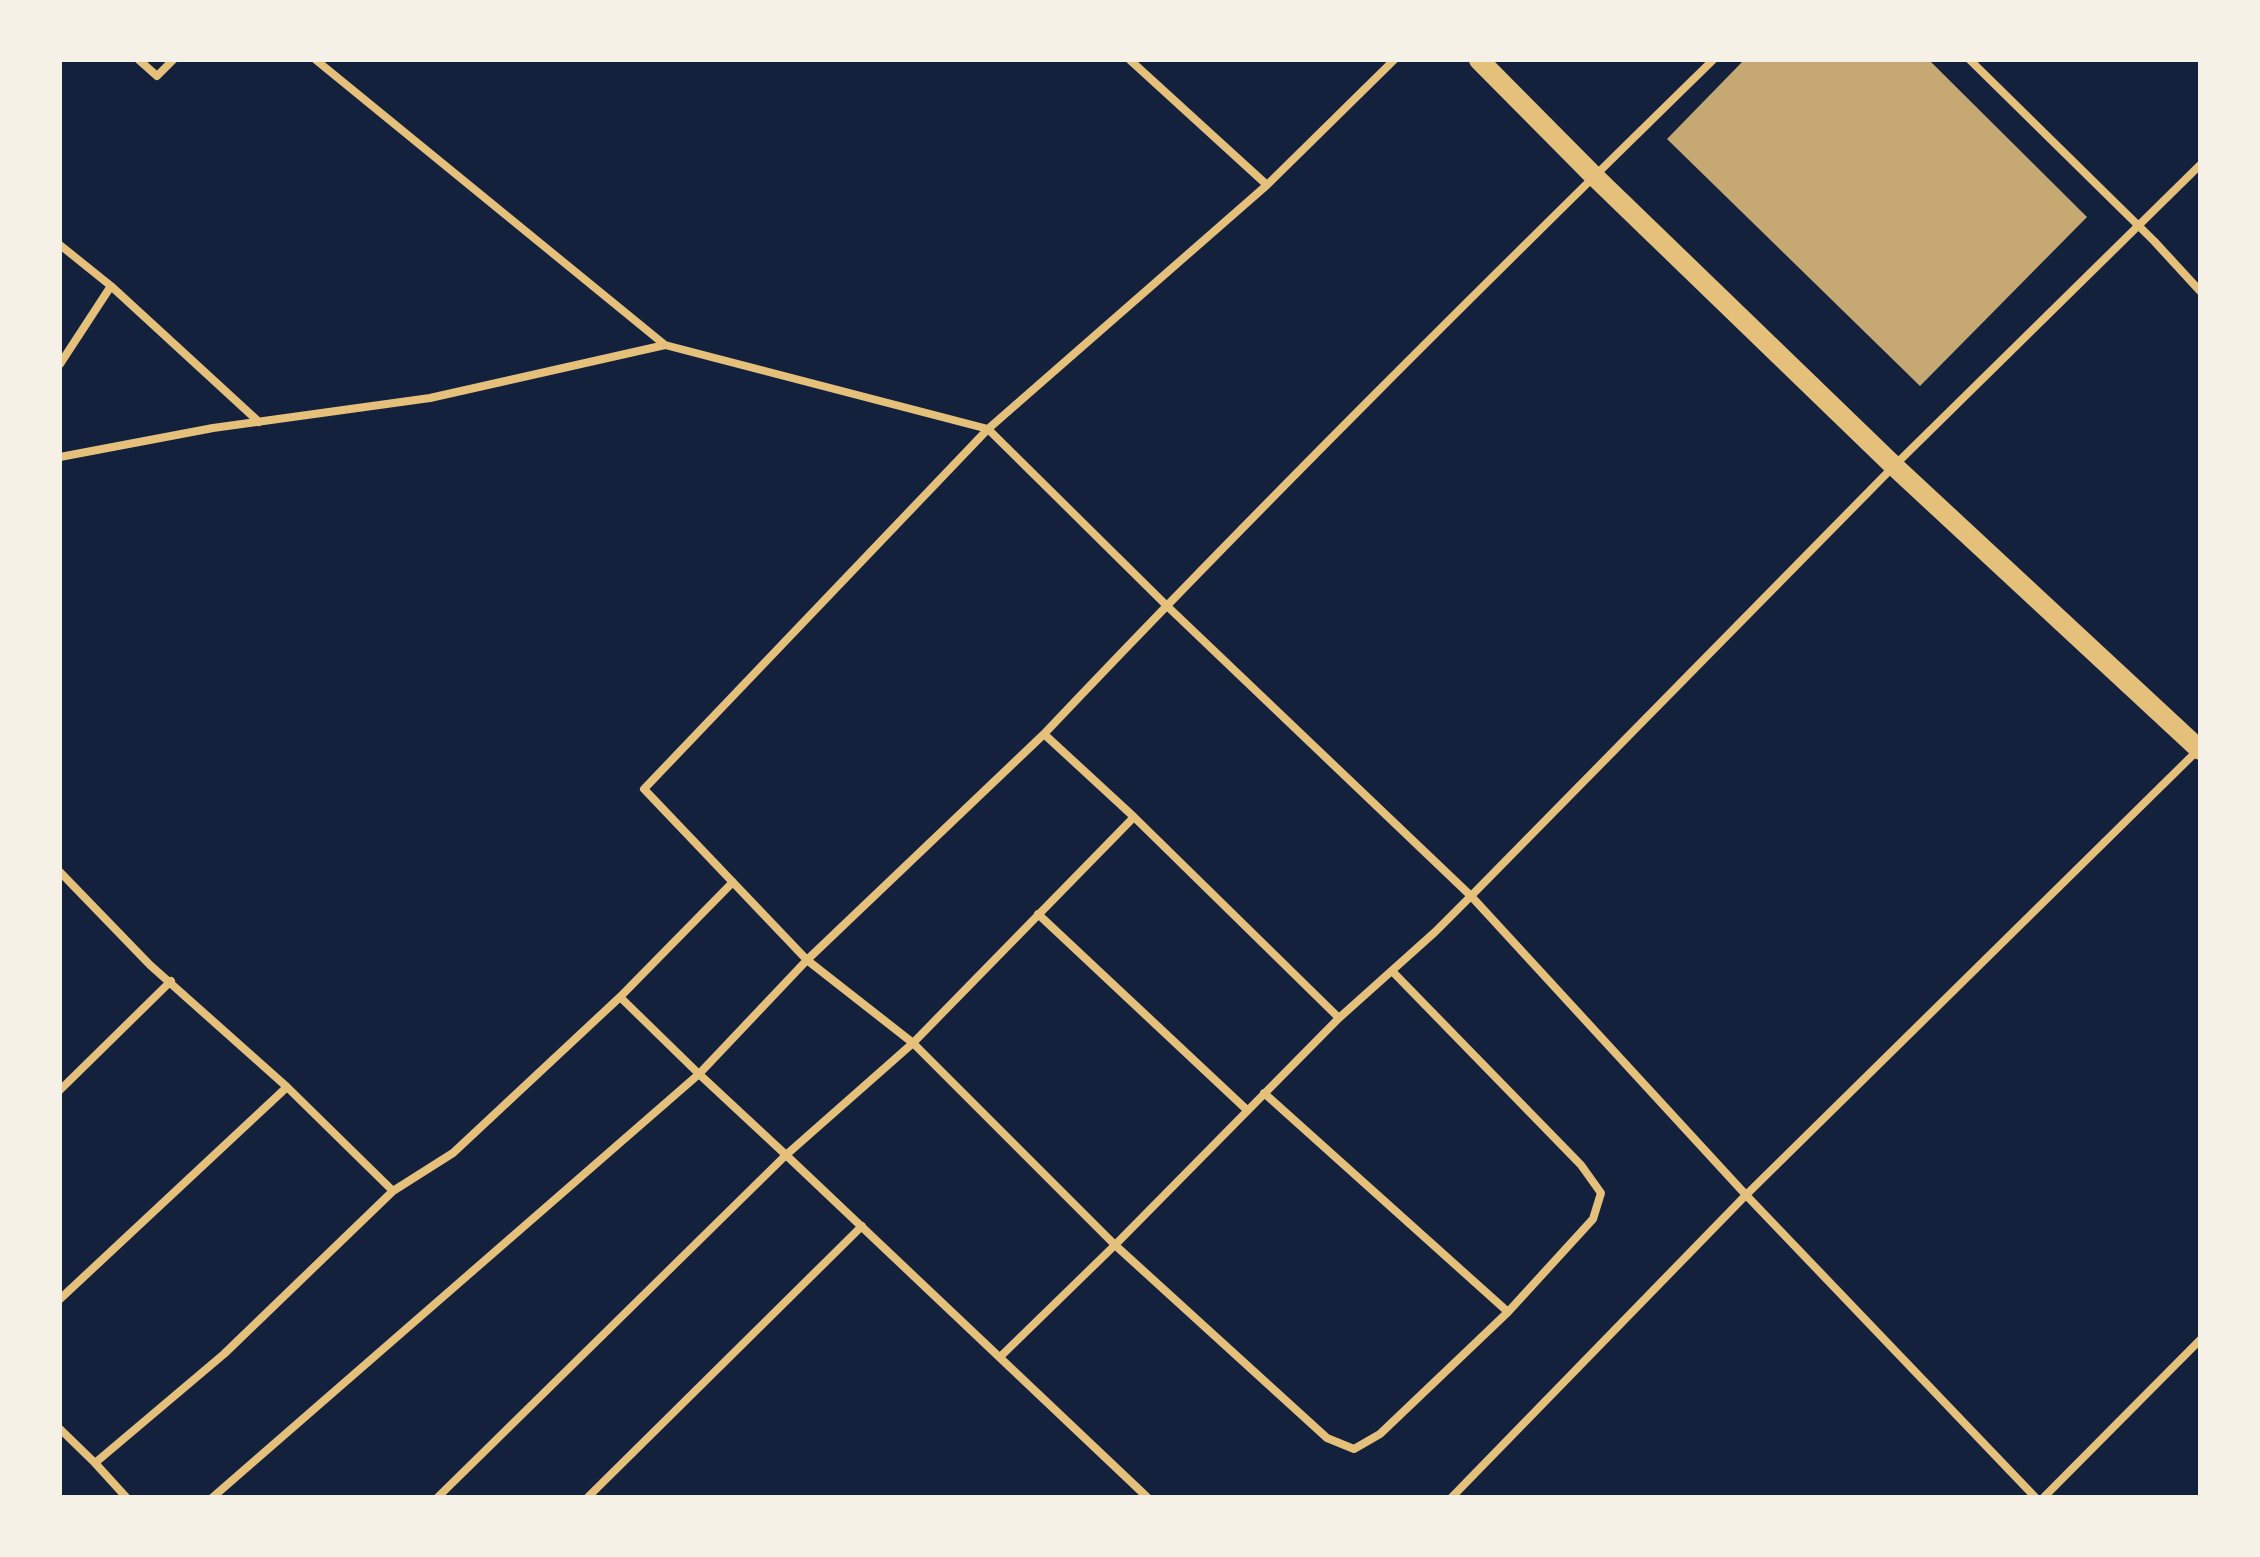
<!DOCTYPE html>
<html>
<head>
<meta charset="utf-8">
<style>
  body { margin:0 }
  #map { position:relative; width:2260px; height:1557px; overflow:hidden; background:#14213d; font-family:Cabin,sans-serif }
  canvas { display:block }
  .frame { position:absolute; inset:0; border:62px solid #f6f1e7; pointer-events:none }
</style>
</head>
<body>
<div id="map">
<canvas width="2260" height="1557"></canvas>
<div class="frame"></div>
</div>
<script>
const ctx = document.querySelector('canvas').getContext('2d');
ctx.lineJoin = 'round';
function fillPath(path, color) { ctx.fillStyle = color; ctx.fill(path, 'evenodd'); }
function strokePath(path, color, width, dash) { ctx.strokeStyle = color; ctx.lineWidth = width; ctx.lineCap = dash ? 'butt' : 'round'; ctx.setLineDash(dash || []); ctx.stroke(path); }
const building = new Path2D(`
  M1744,60H1929L2087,217L1920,386L1667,139Z`);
const minor = new Path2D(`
  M139,60L157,76L173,60
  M316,60L665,345L988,429L1267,185
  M1130,60L1267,185L1394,60
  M1970,60L2154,241L2200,291
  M60,245L111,286L259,422
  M60,364L111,286
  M60,457L213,428L430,398L665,345
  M1044,734C1262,504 1487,281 1713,60
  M1134,817L1339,1018
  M60,872L150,965L287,1087L393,1191
  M1038,914L1247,1110
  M807,960L913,1043L786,1155L699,1074Z
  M60,1090L171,981
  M1264,1093L1508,1312
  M60,1299L287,1087
  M1000,1357L1115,1245L1327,1438L1354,1449L1380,1434L1508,1312L1593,1219L1601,1193L1581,1165L1392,971
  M60,1429L95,1463
  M126,1497L95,1463L224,1354L393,1191L453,1153L620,997
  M213,1497L699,1074L620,997L733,882
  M438,1497L786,1155L1147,1497
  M588,1497L862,1226
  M1452,1497L1746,1195L1471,896L1435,932L1339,1018L1115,1245L913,1043L1134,817L1044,734L807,960L644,789L988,429L1166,605L1471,896L1894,466L2200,165
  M2035,1497L1746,1195L2199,749
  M2044,1497L2200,1340`);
const primary = new Path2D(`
  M1479,60L1594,176L1894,466L2200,750`);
fillPath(building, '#c6a872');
strokePath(minor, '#e5c07b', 8);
strokePath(primary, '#e5c07b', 20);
</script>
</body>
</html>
